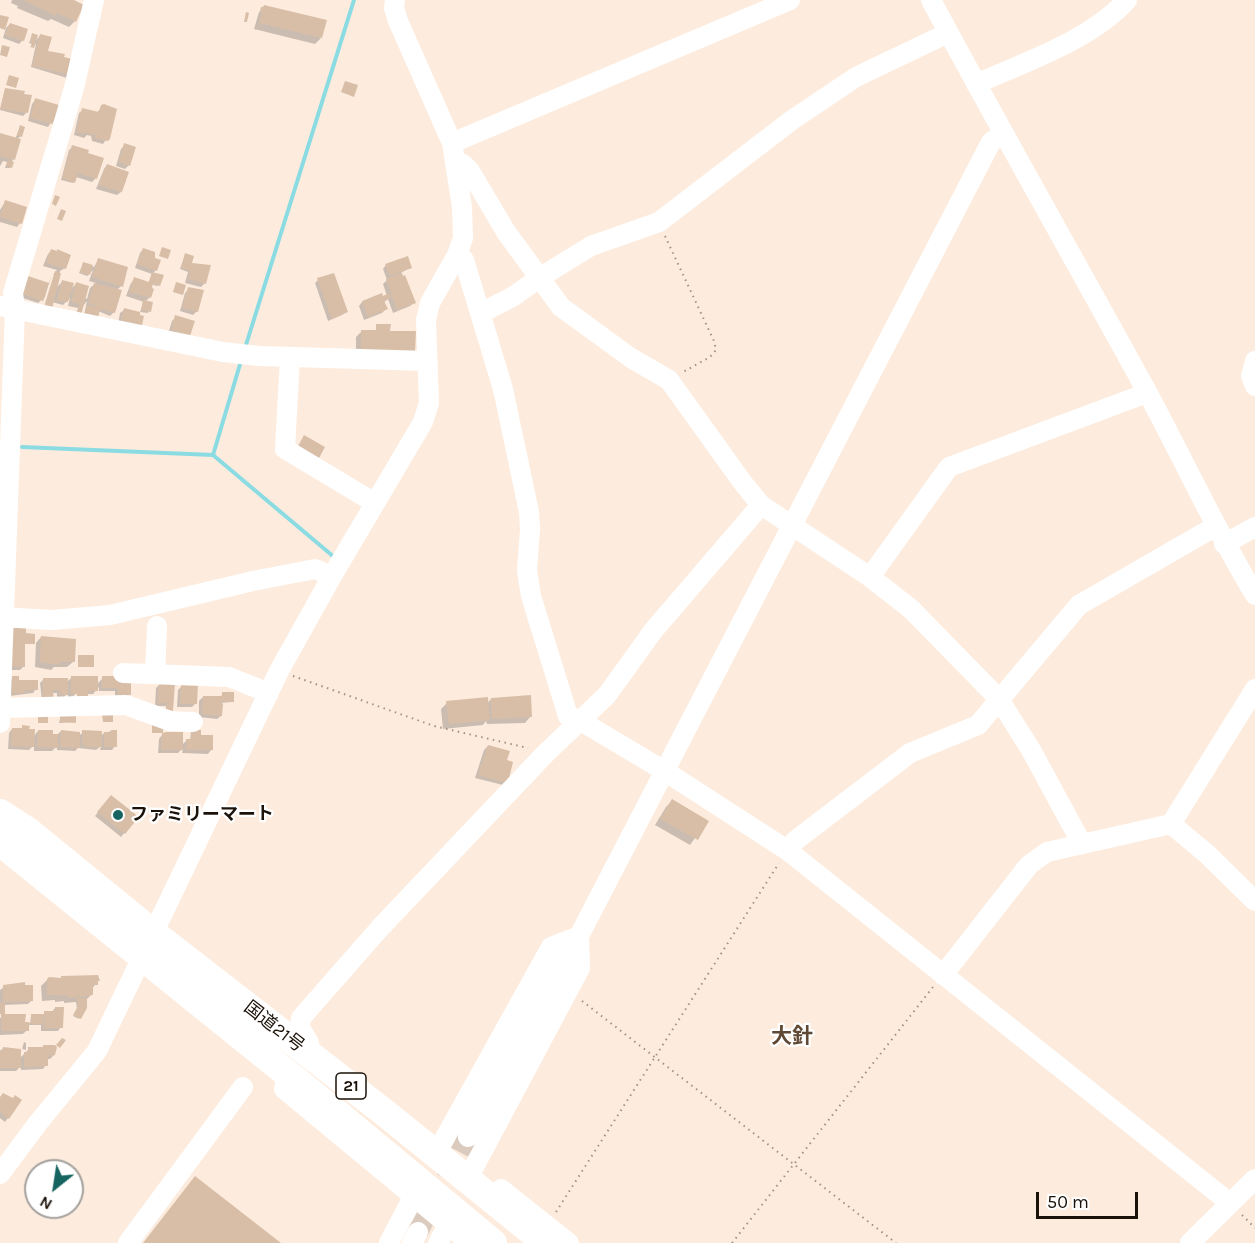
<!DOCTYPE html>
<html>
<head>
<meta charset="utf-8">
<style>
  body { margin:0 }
  #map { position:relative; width:1255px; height:1243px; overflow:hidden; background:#fdecde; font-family:Karla,sans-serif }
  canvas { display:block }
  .north { position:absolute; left:24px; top:1159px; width:60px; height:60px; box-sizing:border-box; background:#fff; border:2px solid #a4a09d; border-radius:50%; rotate:210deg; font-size:16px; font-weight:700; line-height:24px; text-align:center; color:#1b1209 }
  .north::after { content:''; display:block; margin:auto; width:21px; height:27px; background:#166460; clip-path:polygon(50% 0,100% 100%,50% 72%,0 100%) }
  .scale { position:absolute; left:1036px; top:1192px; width:102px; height:27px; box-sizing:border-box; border:3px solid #1b1209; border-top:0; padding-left:8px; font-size:18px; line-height:21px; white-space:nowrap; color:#1b1209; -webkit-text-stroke:4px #fff; paint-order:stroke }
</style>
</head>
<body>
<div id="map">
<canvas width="1255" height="1243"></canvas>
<div class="north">N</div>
<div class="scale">50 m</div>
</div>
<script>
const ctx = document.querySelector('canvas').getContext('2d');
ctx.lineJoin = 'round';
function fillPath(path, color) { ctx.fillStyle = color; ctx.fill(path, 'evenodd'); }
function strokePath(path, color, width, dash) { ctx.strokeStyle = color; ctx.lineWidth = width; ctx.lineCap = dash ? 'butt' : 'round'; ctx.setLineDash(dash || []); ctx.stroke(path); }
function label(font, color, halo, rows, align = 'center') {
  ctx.font = font + ' Karla,"Noto Sans JP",sans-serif'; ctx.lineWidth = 4.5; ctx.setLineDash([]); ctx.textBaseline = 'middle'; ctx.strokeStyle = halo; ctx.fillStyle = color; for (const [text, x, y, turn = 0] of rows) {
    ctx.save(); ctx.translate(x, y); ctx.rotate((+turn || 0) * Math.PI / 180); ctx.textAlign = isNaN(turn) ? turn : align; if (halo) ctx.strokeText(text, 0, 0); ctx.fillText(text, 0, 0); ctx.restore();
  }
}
const shadow = new Path2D(`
  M12,0H70L75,21L69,27L51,19L48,21L17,8L18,6L11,3Z
  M265,6L321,38L315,44L254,29L259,12Z
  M10,24L23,40L19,44L3,38L6,28Z
  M32,35L34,42L41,35L46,52L74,61L67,78L31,67L36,44L30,48L32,44L29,43Z
  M5,90L26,113L23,116L0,110Z
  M35,100L60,123L52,121L48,127L28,121L32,104Z
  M102,106L106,140L103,144L92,141L91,136L87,135L84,138L74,135L79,113L83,110L97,113Z
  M20,127L21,136L17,139L19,140L10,168H5L7,162L3,161L0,166V134L15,139Z
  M125,145L129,165L125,169L116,166L121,149Z
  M73,147L96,178L92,182L76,177L73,183L61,180L69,150Z
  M107,165L121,192L117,195L96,189L104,169Z
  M5,202L20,223L17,227L0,222V210Z
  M143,249L156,270L153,273L159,285L157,286L151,284L150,297L145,302L151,303L148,313L140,312L144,302L126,296L131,283L135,279L148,284L152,274L135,268L140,253Z
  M51,251L65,268L60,271L55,289L63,281L70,290L76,284L85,298L87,299L90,288L96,283L89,281L93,270L87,276L79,273L83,264L94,267L98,260L121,286L117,290L114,312L110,316L98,311L84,315L87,301L76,315L78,308L68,306L70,298L63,305L52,302L55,275H53L57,270L43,266L48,254Z
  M185,255L189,269L209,266L204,284L201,287L185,283L188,272L180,269Z
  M386,265L410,267L401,273L414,303L410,306L393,313L388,299L383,303L386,309L382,313L364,320L359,306L362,302L381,295L382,297L387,296L383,284L387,280L383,269Z
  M51,276L41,310L45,297L38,303L20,297L28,278L49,285Z
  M318,280L346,312L342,315L328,321L315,283Z
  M189,289L197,311L193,315L180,311L185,293Z
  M124,310L138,316L141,324L137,328L118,324L120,313Z
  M176,317L189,335L168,334L172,321Z
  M377,326L386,332L356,357V337L362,331L375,332Z
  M41,637L73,662L67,667H54L51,670L35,667L36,643Z
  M18,643L24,666L20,670H7Z
  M72,677L97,684L103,678L121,684L129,695L126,698H115V691H99V687L93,694H86L77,700V693L72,697H68V693L63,698H57V693H52L42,700L40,683L44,679L67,682Z
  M13,678L36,689L33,693L9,696V681Z
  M160,684L171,710L170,711H166V706H155L156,688Z
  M182,686L195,704L192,707H177L178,690Z
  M222,694L232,702L221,703V716L217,719L199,717V701L203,697L221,698Z
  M491,699L530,717L525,723L487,724L486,721L483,725L443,729L441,709L447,703L487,704Z
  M61,715L74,722L59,723Z
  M12,729L33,737L38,731L51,735H57L61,731L79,736L83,732L100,737L104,733L111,731L115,746L112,750H100L101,746L96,750L78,748L75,751L57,750V746L52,751H34V745L29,750L8,749L9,733Z
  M191,731L211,750L208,754L182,753L183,748L178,753H158L159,739L162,735L182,745L186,741H190Z
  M488,746L505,761L507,782L503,785L475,778L484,750Z
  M107,801L137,817L121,837L95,816Z
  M672,801L707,821L690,845L655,825L666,807Z
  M47,980L98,981L91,990V995L85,1001L79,1019L73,1016L77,1009L76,1002L64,1003V1001L55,1002V1000L42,1001L41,986Z
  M4,987L32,1000L28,1004L3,1005L2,1014H0V990Z
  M55,1008L61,1027L58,1031H41V1025H27V1030L23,1034L0,1035V1018L3,1016L24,1023H30L31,1016H41L45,1013H51Z
  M24,1042L26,1043V1050L22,1049Z
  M44,1046L54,1055L50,1059H46V1065L43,1069L21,1070V1066L16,1071H0V1052L3,1048L20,1058L29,1049H41Z
  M0,1098L8,1118L5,1122L0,1118Z`);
const stream = new Path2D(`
  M245,348L354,0
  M22,447L213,455L334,557
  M213,455L241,361`);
const building = new Path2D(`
  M23,0H74L84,5L76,22L57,13L56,16Z
  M264,5L327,20L322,38L259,23L262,13L260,12L261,7H263Z
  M246,12L249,13L247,22H244Z
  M0,15L9,17L5,30L0,28Z
  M10,23L28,29L24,41L5,35Z
  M32,33L38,35L34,48L31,47L32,42H30Z
  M40,34L52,37L48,51L65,54L64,57L76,60L72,75L32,66Z
  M2,45L10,47L7,57L0,55Z
  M9,75L19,78L16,88L6,85Z
  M345,81L358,85L354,97L341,92Z
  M5,88L25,91L24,94L32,95L28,113L0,109Z
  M35,98L66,107L63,122L53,120V124L30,118Z
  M104,104L117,109L110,139L108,141L95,138L96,135L76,132L82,108L99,112L101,105Z
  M20,125L25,127L22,137L17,135Z
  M0,133L21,139L15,160L0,156Z
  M124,143L136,147L130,166L119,162Z
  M72,145L89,150L88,153L104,158L97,179L78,173L75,183L62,178Z
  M8,160L14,162L12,168L6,166Z
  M107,164L129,172L122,192L98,185Z
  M55,195L60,197L56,206L52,204Z
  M5,200L27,207L22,224L0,217Z
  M61,209L66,211L62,221L57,219Z
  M162,247L171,250L168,259L159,256Z
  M143,248L155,252V258L161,260L157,271L137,264Z
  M51,249L57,251V249L71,255L66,269L46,263Z
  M185,253L194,256L192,263L211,265L206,284L188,279L190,271L181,268Z
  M408,256L412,268L390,276L385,264Z
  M98,258L128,267L123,287L92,277Z
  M83,262L93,265L90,275L80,272Z
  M55,271L61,273L52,309L44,307Z
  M152,272L164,275L160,286L153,283L152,288L154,289L151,298L129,292L134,277L149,282Z
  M334,273L348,312L332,319L317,278Z
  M402,273L403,276L405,275L416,303L397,310L386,279Z
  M28,276L49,283L43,301L22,294Z
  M62,280L74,283L68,302L57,300Z
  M76,282L89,286L81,315L77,314L79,304L71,302Z
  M176,282L186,285L183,295L173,292Z
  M94,283L122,290L115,313L100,309L98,318L85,314L87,305L96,307V306L88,303Z
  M188,287L204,290L198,312L182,308Z
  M382,293L383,296L389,293L391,298L384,301L388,309L368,317L362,301Z
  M143,300L153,302L151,312L141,310Z
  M124,308L140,312V315L144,316L142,325L121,321Z
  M175,315L195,321L190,336L171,330Z
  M376,324H391L390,331H416L415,353L361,351V330H376Z
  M304,435L325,447L318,460L297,448Z
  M11,624H26V633L35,634V644H25V667L10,666Z
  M41,636L76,639L75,662H59V665L40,662Z
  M78,655H94V667H78Z
  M12,676H19V680H38V690H25V693H12Z
  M71,676H98V691H88V699H77V694H71Z
  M102,676H122V683H131V695H118V688H102Z
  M43,678H68V695H60V690H53L54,700H43Z
  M159,683H175L173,711L166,710L167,703H158Z
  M181,685H198L197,704H180Z
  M222,692H234V702H221L223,704L222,716L202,714L203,696H222Z
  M531,695L532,717L492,719L491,698Z
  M488,697L490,720L449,724L446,701Z
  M38,713H48V723H38Z
  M60,713H76V723L60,722Z
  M113,714V722H103L102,715Z
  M152,724H163V733H152Z
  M22,725L30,726L29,729H35L34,747L11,746L12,728H22Z
  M191,729L201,730V735H213V750H186V739H191Z
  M38,730H53V734H58V748L37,747Z
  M61,730L80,732V748L60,747Z
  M82,730L102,731V747H86V745H82Z
  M111,730H117V747H104V732H111Z
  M167,732H183V750H161L162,733Z
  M488,745L510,751L507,760L513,762L508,783L478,775Z
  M111,795L139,817L125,834L97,812Z
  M672,799L709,821L698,840L660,819Z
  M98,975L100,981H98V985H93V995L69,998V996H61V995H47V979L49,977L61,978V976Z
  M25,982V985H33V1001L3,1002V985Z
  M77,998H87V1008L81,1019L73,1015L78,1006Z
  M0,1003H5V1014H26L25,1022H29V1031H2Z
  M55,1007H64L63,1028H44V1011H55Z
  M31,1014H43V1024H31Z
  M62,1038L66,1040L60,1048L56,1045Z
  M43,1045H55L57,1047L55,1055L48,1056V1066L24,1067V1052H28V1047H43Z
  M3,1047L21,1049V1068H0V1050H3Z
  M3,1093L13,1098L15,1095L22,1100L9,1119L0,1112V1097Z
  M195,1176L281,1243H143Z`);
const minorTunnel = new Path2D(`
  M418,1232L468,1137`);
const path = new Path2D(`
  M665,236L714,341L716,350L710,357L683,372
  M293,676L434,726L528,748
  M582,1001L896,1243
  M556,1212L779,863
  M1242,1215L1255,1228
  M732,1243L933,987`);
const minor = new Path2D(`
  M931,0C1001,131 1075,260 1146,390C1183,458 1215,529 1255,595
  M976,84C1025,62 1091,40 1127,0
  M452,143L790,0
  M455,161L463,164L470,171L506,232L561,307L631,358L669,380L743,483L761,505L870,577L911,609L999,699L1031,750L1082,844
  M457,255L464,260L503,389L529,512L530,529L527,571L531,596L568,716L579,720L663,770L787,850L1230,1203
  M0,306L223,352L259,356L428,361
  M481,313L514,296L539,278L591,246L659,222L792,120L856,77L948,33
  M290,357L285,449L375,503
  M1255,361L1251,376L1255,386
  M1224,544L1255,527
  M870,577L949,467L1147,393
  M0,617L52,620L110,615L253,581L315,569L332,576
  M123,673L229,677L269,693
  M155,674L157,626
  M0,708L126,705L170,721L193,722
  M0,723L15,309L13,293L74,88L94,0
  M1171,824L1207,854L1255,901
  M787,850L796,840L910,753L978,725L1079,605L1216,526
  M943,975L1029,865L1047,852L1171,824L1255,689
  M309,1043L300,1028L301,1018L379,929L545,754L607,695L653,631L761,505
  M285,1084L284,1089L470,1243
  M468,1137L579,936L991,142L1003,134
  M442,1143L551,947L579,936L580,968L474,1167
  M0,1174L38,1123L97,1051L279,671L332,576L423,422L429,403L426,320L430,303L457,255L463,238L462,207L452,143L398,21L394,8L395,0
  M501,1189L569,1243
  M128,1243L243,1087
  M389,1243L413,1197
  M412,1243L418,1232
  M438,1243L448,1225
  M1190,1243L1255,1179`);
const highway = new Path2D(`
  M0,813L28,831L153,933L385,1113L546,1243
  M0,842L340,1116L493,1243`);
const markers = [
  [118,815,6,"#166460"]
];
const shields = [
  [351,1086,30]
];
const shieldNames = [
  ["21",351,1086]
];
const poiNames = [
  ["ファミリーマート",130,815]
];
const streetNames = [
  ["国道21号",274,1027,38]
];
const quarterNames = [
  ["大針",792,1037]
];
fillPath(shadow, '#0003');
strokePath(stream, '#8adbe2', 4);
fillPath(building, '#d8bea7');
strokePath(minorTunnel, '#dbcbbe', 20, [20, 10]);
strokePath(path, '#a09286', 2, [1.5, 4.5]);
strokePath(minor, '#fff', 20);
strokePath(highway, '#fff', 28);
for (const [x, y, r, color] of markers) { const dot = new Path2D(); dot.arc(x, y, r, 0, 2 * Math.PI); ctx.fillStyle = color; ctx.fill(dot); strokePath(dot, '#fff', 2); }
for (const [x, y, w] of shields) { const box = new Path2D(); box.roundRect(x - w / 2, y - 13, w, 26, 4.5); ctx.fillStyle = '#fff'; ctx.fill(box); strokePath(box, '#1b1209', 1.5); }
label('bold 16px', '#1b1209', null, shieldNames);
label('bold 18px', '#1b1209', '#fff', poiNames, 'left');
label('18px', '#1b1209', '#fff', streetNames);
label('bold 21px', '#5f4934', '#fff', quarterNames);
</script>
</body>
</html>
